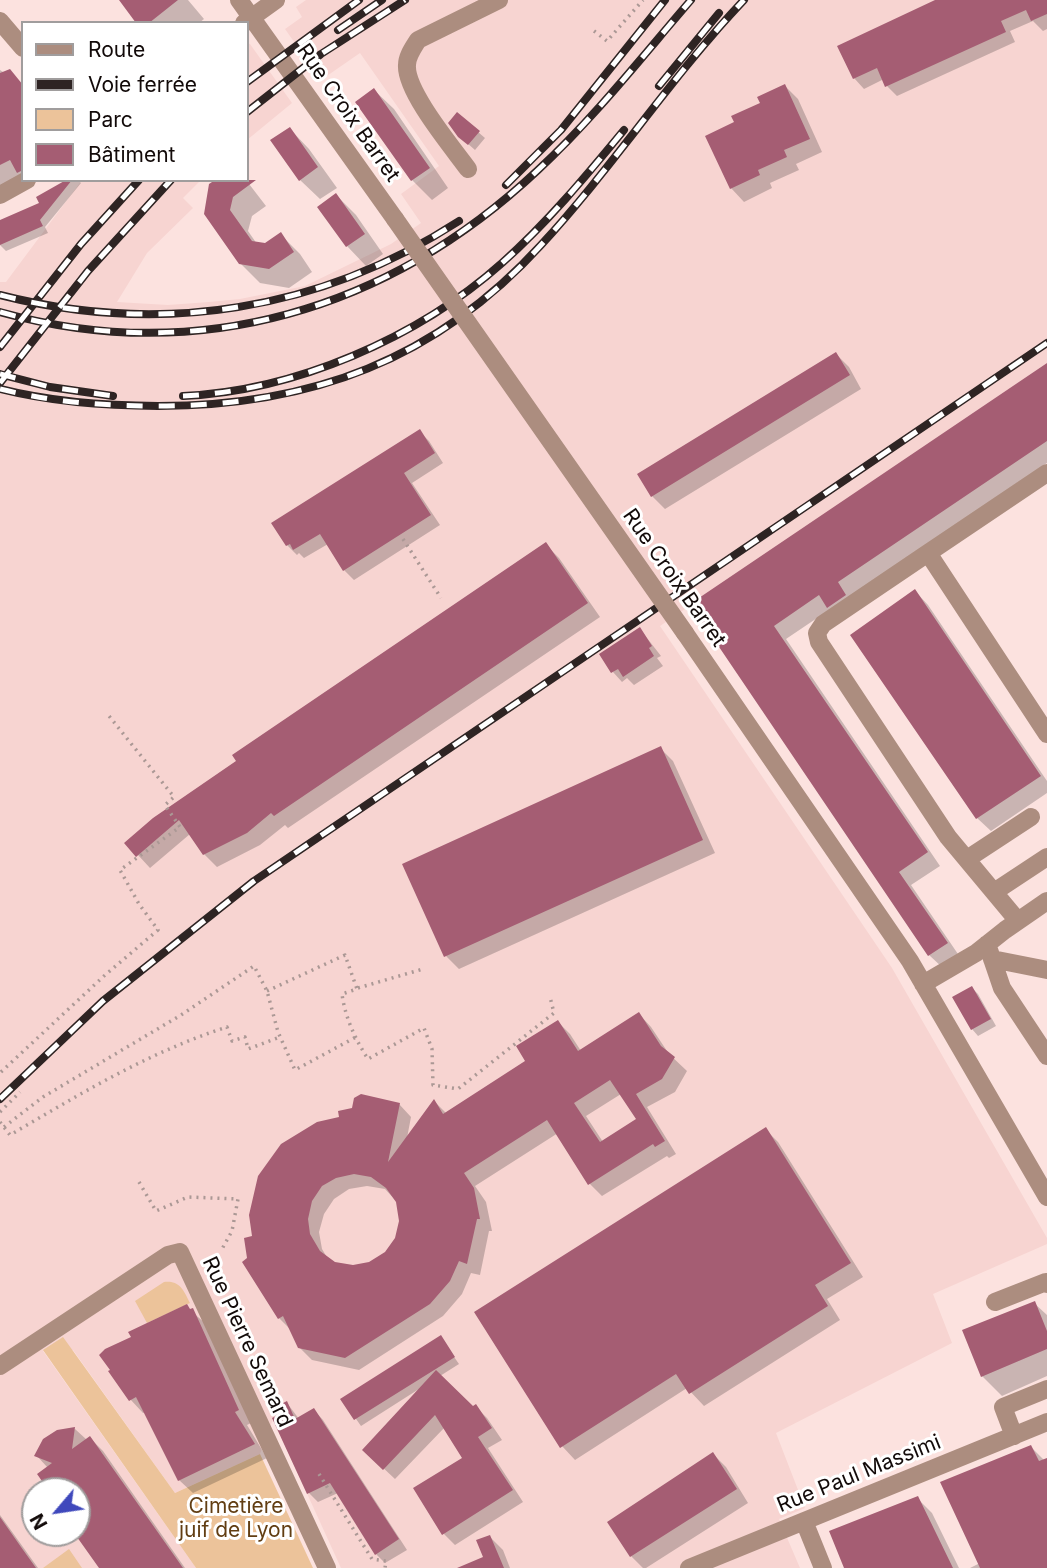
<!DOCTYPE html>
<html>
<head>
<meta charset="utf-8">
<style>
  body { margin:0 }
  #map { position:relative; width:1047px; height:1568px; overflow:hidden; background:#fce2df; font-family:Inter,sans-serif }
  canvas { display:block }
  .legend { position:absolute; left:21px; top:21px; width:228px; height:161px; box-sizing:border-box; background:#fff; border:2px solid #a09d9d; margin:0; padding:9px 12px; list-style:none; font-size:21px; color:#120a09 }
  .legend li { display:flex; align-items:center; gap:14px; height:35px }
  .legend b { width:35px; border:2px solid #a09d9d }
  .north { position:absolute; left:21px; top:1477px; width:70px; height:70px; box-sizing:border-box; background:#fff; border:2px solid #a09d9d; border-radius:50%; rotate:241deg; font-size:19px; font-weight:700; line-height:28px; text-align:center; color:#120a09 }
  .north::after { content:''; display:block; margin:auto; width:24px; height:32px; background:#3f48bc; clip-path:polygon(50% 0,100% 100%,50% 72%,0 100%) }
</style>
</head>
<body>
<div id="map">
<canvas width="1047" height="1568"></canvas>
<ul class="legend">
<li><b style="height:9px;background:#ac8d7f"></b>Route</li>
<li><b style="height:9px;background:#2e2423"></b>Voie ferrée</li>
<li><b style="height:19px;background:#ecc39a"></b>Parc</li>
<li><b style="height:19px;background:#a55d73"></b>Bâtiment</li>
</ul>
<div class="north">N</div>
</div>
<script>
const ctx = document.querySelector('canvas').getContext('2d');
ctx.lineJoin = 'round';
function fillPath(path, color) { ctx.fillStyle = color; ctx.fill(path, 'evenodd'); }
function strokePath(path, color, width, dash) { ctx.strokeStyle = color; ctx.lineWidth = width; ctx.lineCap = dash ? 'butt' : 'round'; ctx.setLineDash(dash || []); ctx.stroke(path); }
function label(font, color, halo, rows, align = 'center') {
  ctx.font = font + ' Inter,sans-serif'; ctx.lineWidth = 6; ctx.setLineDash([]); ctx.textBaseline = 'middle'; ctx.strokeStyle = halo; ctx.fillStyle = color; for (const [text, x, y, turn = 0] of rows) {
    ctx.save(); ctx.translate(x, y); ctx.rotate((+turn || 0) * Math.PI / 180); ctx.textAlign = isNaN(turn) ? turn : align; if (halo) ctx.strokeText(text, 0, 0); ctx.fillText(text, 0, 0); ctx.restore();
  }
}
const built = new Path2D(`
  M306,0H1047V363L660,626L892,968L1047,1238V1244L933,1294L952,1343L776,1433L805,1508L779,1519L800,1568H341L273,1419L260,1454L175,1493L73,1350L43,1351L196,1568H0V282H6L82,180H201L183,198L193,208L147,253L117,302L168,305L209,302L240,299L305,286L391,244L421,223L401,194L439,166L360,53L321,80L285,29L302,17L296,7ZM35,1491H77V1533H35Z
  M247,43L250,44L292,103L247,140Z`);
const green = new Path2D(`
  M164,1282C180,1280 184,1291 190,1303L147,1323L135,1301Z
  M63,1337L175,1493L260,1454L313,1568H196L43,1350Z
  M69,1549L82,1568H43Z`);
const shadow = new Path2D(`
  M121,0H188L204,19L199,23H138Z
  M941,0H1047V29L1043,31L1033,21L1010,31L1015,42L897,96L887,86L884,79L864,89L854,78Z
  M0,70L23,85V180L0,192Z
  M785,86L798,99L822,152L796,164L799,170L770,183L772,188L744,202L731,188L736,123Z
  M374,90L394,109L448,188L432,200L412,180L358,102Z
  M457,114L485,138L475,150L467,143Z
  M290,129L309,149L337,188L320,199L300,180Z
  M71,180H78L81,183L45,227L48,233L6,251L0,245V221L41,204Z
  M246,180L266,206L252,216L248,231L257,244L266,245L280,234L300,254L312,272L289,288L260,283L240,263L205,214Z
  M336,195L356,215L383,254L366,266L347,246Z
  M836,354L849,367L861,389L665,509L652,496L640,474Z
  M1047,365V463L786,639L940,866L911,885L960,957L943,968L929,955L693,605Z
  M419,431L429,441L443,463L412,483L440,525L354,580L344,570L328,544L304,558L299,553L297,555L287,545Z
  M546,545L559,558L600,617L288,828L285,825L260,845L217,867L204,854L190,834L150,868L138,855L154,819Z
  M915,591L928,605L1047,781V793L991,831L977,818Z
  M640,629L661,656L657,658L663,666L634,685L627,678L622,682L613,672Z
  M660,748L673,761L715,853L459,969L446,956Z
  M972,988L978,994L996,1026L978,1036L972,1029Z
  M639,1014L651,1027L669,1054L687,1071L675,1092L647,1107L676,1154L669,1158L667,1156L602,1196L590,1184L558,1133L475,1186L486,1202L492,1231H489L480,1275L471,1273L462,1294L443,1316L359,1370L312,1360L299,1347L292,1331L279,1318L249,1259L254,1237L399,1104L411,1117L407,1138L434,1101L446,1113L528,1062L558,1022L570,1034L581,1051ZM621,1094L639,1120L603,1142L586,1116ZM367,1186L385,1189L397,1202L401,1221L397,1239L386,1253L370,1264L353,1267L334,1263L328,1259L322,1249L319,1232L324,1214L334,1199L349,1189Z
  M765,1129L778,1142L863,1277L827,1299L840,1320L704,1406L687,1388L575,1460L562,1446Z
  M1034,1303L1047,1315V1376L1002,1396L982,1376L964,1331Z
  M191,1311L205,1323L251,1423L247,1425L267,1458L193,1493L179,1480L146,1412L143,1413L130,1399Z
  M440,1337L459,1364L440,1376L473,1409L476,1407L487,1418L502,1440L488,1448L523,1502L455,1545L444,1534L465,1458L445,1427L395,1479L364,1450L419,1389L361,1426L342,1399Z
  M287,1403L299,1419L314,1410L323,1420L407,1550L385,1563L376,1554L338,1493L318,1502L309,1493Z
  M75,1429L87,1440L90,1438L103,1451L185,1568H101L77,1528V1491H51L48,1468L37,1456Z
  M1031,1447L1045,1461L1047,1460V1568H970L980,1563Z
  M713,1454L726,1467L748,1503L646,1568H643L631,1556Z
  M917,1498L932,1513L959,1568H846Z
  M0,1515L38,1568H0Z
  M490,1537L503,1550L510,1568H460L485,1558Z`);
const building = new Path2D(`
  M119,0H178L149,23H136Z
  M935,0H1047V14L1031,21L1026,10L1001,21L1006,32L885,87L877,68L853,79L837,46Z
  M10,69L23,85V170L17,173L10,160L0,165V73Z
  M785,84L810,139L784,150L787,157L758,170L760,175L730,189L705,136L734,122L731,116L760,103L757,97Z
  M374,88L430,168L411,181L355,102Z
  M457,112L480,131L468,145L458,137L448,123Z
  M290,127L318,167L299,181L270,140Z
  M66,180H72L40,220L43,226L0,245V220L39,203L36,197Z
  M215,180H256L233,197L230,210L252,241L265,243L281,232L294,252L269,269L239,264L204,214L209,184Z
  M336,193L365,234L346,247L317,207Z
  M836,352L850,375L651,497L637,474Z
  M1047,363V441L838,582L846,595L827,608L819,595L774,626L928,852L899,872L948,943L928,956L690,604Z
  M420,429L435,453L404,473L431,515L343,571L320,534L293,550L290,544L286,546L271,523Z
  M546,542L588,603L274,816L271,813L247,833L203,855L179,820L136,857L124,843L153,818L236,761L232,755Z
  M915,589L1041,776L976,819L850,635Z
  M640,627L652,646L649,648L654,656L623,677L618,669L611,673L599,654Z
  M661,746L703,840L444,957L402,864Z
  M972,986L991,1019L971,1030L952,997Z
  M639,1012L661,1046L675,1057L662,1079L636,1094L665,1141L655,1147L653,1144L588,1185L547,1120L464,1173L474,1188L480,1219H477L467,1264L459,1261L450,1281L430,1304L345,1358L298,1348L283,1316L278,1319L242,1262L247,1258L244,1238L252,1236L249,1215L258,1176L281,1144L317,1122L339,1117L338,1111L352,1108L354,1098L361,1094L400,1103L388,1162L434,1099L443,1114L525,1061L516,1046L558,1020L578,1051ZM610,1080L636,1119L600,1142L574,1103ZM354,1174L371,1177L386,1188L396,1202L399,1221L395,1238L385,1252L369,1262L353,1265L335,1262L320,1251L310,1234L308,1219L312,1201L322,1186L336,1178Z
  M766,1127L851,1263L815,1285L828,1306L689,1394L676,1374L560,1448L474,1312Z
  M1035,1301L1047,1331V1349L981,1377L962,1330Z
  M187,1304L190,1309L193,1308L239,1410L235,1412L255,1444L178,1481L136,1397L129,1401L108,1371L110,1370L99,1355L105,1349L131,1337L128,1332Z
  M441,1335L455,1357L354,1420L340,1399Z
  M436,1370L473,1406L476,1404L492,1428L478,1437L513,1490L442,1535L413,1488L462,1458L435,1415L383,1470L362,1450Z
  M287,1401L295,1419L314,1408L399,1539L375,1555L330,1483L307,1494L272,1418L276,1416L273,1408Z
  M75,1427L72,1449L90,1436L183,1568H99L77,1537V1491H49L37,1474L52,1463L34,1456L43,1439L57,1430Z
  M1031,1445L1039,1461L1047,1458V1568H980L940,1482Z
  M713,1452L737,1489L630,1557L607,1522Z
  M918,1496L953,1568H844L829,1531Z
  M0,1517L21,1547L36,1568H0Z
  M490,1535L504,1568H457L483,1557L476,1540Z`);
const path = new Path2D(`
  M594,31L607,41L643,0
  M403,539L441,598
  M358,988L423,969
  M267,991L345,955L357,989L342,994C345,1017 355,1039 368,1059L424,1028L432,1049L433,1085L458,1089L554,1013L550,997
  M1,1072L104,976L158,930L139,904L120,870L180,827L165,805L174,797L109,716
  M0,1112L20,1092
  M0,1122L10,1135C80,1094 149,1052 227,1027L232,1041L245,1037L248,1049L280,1037
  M4,1127L43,1097L181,1015L254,966L267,991L278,1032L295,1070L356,1037
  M139,1182L156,1211L188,1197L238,1199L232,1231L222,1249
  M319,1474L372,1559L386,1561L385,1568`);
const minor = new Path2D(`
  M239,0L395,219
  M0,21L23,48
  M244,23L276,0
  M468,169C452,147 405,91 407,65C407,56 413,48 418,40L499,0
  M0,195L27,180
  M1047,473L928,553L1047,734
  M928,553L823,624L817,633L819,642L948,837L1018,921
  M685,633L910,961L1047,1197
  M967,859L1031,817
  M994,892L1047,857
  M987,944L1002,988L1047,1056
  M992,959L1047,970
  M923,984L976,953L1005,930L1047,901
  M995,1302L1046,1282L1047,1284
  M0,1366L168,1255L180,1252L327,1568
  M1014,1436L1003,1407L1047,1389
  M804,1521L823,1568
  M689,1568L1047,1422`);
const rail = new Path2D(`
  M338,30L382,0
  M247,82L359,0
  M659,86L719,13
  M247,112L321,54L405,0
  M506,185L561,130L665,0
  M0,295C161,336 320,311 459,221
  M0,312C199,367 389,310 538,170C594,118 641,58 691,0
  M0,347L81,244L139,180
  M0,374L50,387L113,396
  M0,383L88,271L171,180
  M0,389C52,402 104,406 158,406C311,406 436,360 541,245C613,167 671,77 744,0
  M183,396C295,391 418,338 502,263C547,223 586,176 624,130
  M0,1099L103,1001L254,881L1047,343`);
const minorBridge = new Path2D(`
  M395,219L685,633`);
const streetNames = [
  ["Rue Croix Barret",348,113,55],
  ["Rue Croix Barret",674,578,55],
  ["Rue Pierre Semard",247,1342,65],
  ["Rue Paul Massimi",859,1474,-22]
];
const parkNames = [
  ["Cimetière",236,1507],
  ["juif de Lyon",236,1531]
];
fillPath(built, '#f7d4d1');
fillPath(green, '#ecc39a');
fillPath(shadow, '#0003');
fillPath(building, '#a55d73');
strokePath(path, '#ab9895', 3.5, [2, 5]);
strokePath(minor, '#ac8d7f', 18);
strokePath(rail, '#2e2423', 8);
strokePath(rail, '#fff', 5, [16]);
strokePath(minorBridge, '#ac8d7f', 18);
label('21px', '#120a09', '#fff', streetNames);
label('21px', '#623e13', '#fff', parkNames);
</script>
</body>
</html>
